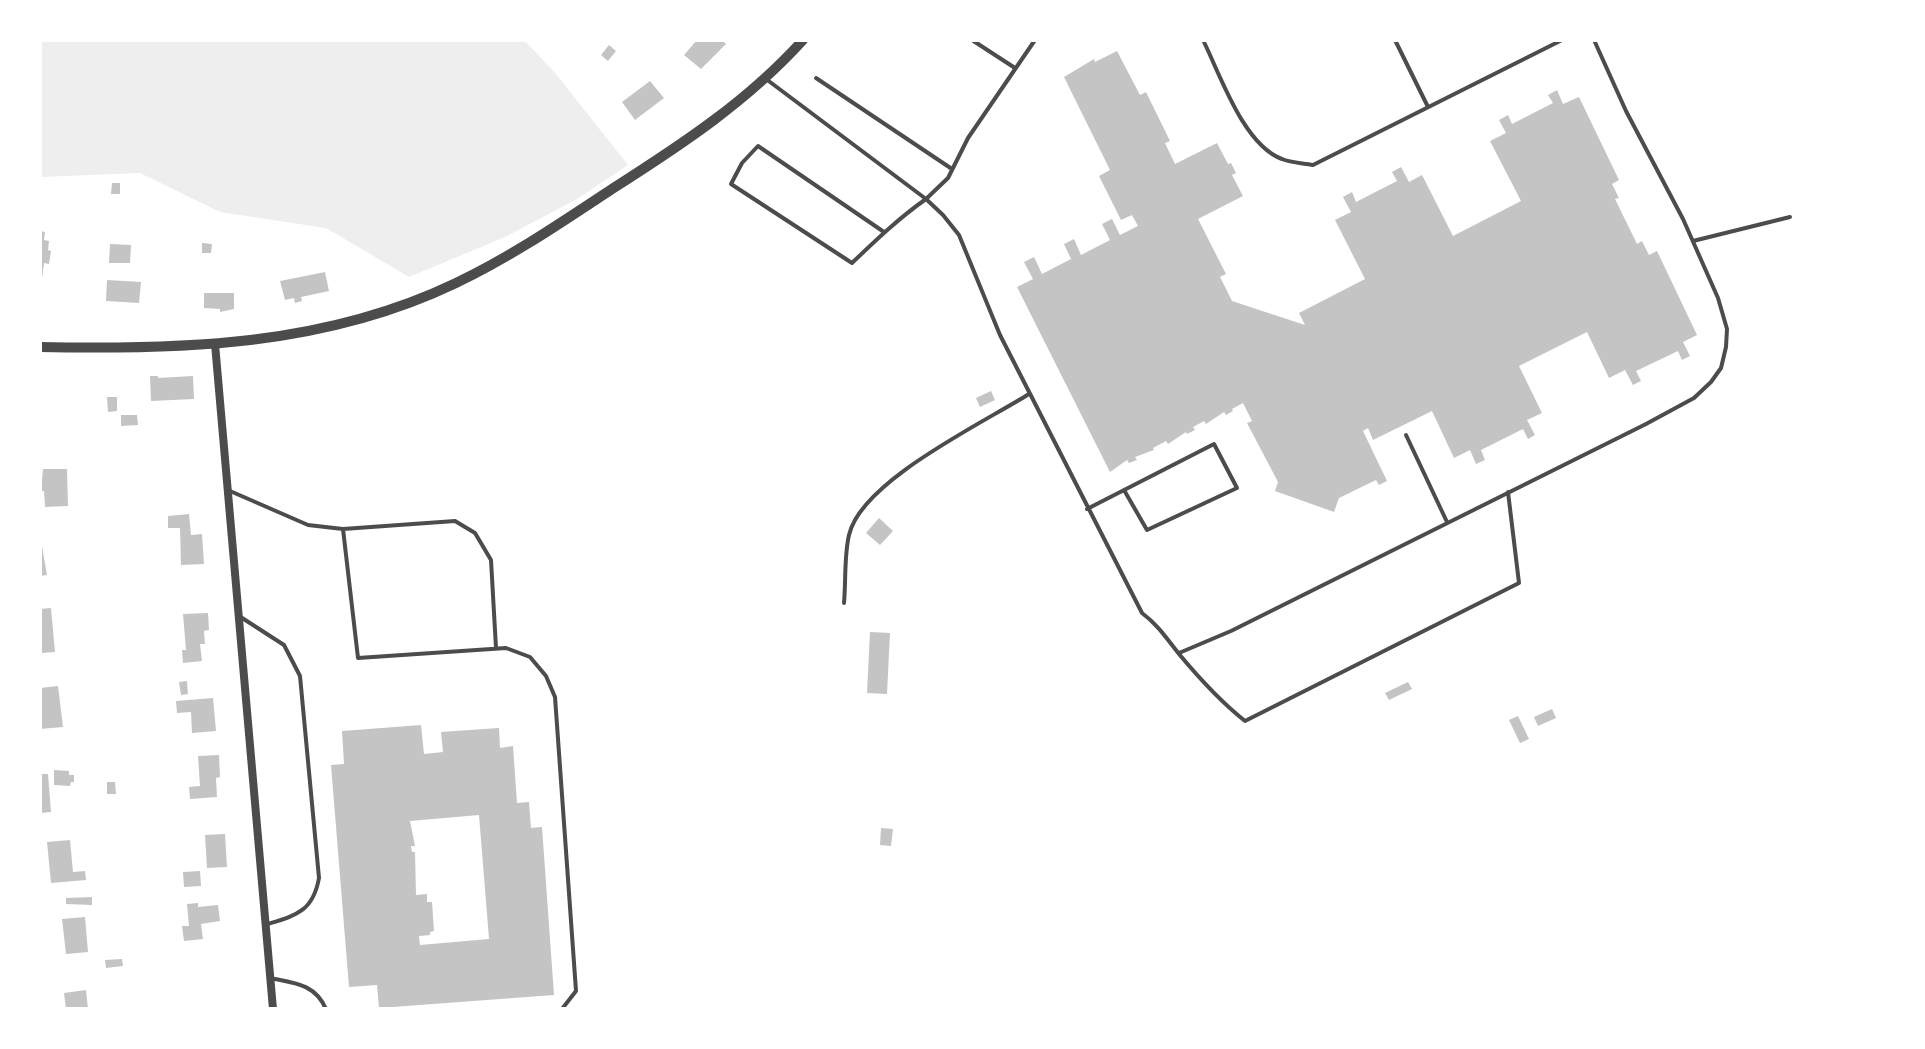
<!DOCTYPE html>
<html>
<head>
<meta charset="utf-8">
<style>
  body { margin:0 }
  #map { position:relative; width:1925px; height:1049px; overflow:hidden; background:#fff; font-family:"Work Sans",sans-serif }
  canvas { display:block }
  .frame { position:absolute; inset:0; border:42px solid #fff; pointer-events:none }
</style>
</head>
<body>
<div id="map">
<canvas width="1925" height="1049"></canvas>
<div class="frame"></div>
</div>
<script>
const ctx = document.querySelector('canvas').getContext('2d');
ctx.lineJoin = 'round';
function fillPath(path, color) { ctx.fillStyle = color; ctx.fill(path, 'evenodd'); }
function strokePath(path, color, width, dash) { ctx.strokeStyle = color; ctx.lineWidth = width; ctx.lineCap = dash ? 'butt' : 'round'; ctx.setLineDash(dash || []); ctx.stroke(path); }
const green = new Path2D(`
  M40,40H524L556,74L628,165L577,199L505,237L409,277L326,228L220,212L140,173L40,177Z`);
const building = new Path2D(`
  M697,40H722L726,44L701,69L684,55Z
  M609,45L616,51L608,61L601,55Z
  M1117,51L1140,95L1146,92L1170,141L1165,143L1175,164L1217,143L1228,164L1231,163L1236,173L1232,175L1243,196L1198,219L1226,274L1220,277L1232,301L1305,325L1299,313L1365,279L1335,220L1351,212L1343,197L1352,192L1356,202L1397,181L1392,172L1401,167L1409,182L1422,175L1453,236L1521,201L1490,141L1506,133L1499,120L1508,115L1512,124L1553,103L1548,95L1557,90L1563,104L1579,97L1619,180L1612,184L1619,198L1615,199L1637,244L1642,241L1649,255L1657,251L1697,335L1683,342L1690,356L1682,360L1678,351L1636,371L1641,381L1633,385L1625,370L1609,378L1587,332L1519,366L1542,413L1527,420L1535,435L1528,439L1523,429L1481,450L1485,460L1476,464L1470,450L1454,458L1432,411L1373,440L1368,428L1363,431L1387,481L1379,485L1376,480L1339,498L1334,512L1275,491L1278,482L1247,423L1252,421L1243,403L1232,409L1233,411L1226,415L1224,412L1206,424L1204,421L1193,427L1195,430L1187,434L1186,432L1168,444L1166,441L1153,448L1154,450L1135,457L1137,460L1129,463L1127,460L1110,472L1017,287L1033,279L1024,262L1034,257L1042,274L1071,259L1064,244L1074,239L1081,255L1110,240L1102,224L1112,219L1120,235L1138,226L1132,215L1121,220L1099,176L1110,170L1064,77L1094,59L1095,62Z
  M650,81L664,98L635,120L622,102Z
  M112,183H120V194H111Z
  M40,231L45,232L44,240L49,241L48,250L51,251L49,264L44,263L42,278Z
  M202,243L212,244L211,253H202Z
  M110,244L131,245L130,263H109Z
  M325,272L329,291L301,297L302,301L295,303L294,298L285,300L280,281Z
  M107,280L141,282L139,303L106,301Z
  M204,293H234V309L220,312V309L204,308Z
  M150,376H158V378L193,376L194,399L151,401Z
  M991,391L995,400L980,407L976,398Z
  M107,397H117V411L108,412Z
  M121,415H137L138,425L121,426Z
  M43,469H67L68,506L45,507L44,491H41Z
  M189,514L191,535L202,534L204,564L181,565L180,528H168V516Z
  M879,518L893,531L880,545L866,533Z
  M40,535L47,575L40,576Z
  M51,608L55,652L40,653V609Z
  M208,613L209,630L204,631L205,644H200L202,661L183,663L182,650H186L183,614Z
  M870,632L890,633L887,694L867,693Z
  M187,681L188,694L181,695L179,682Z
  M1408,682L1412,689L1389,700L1385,693Z
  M58,686L63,727L40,729V688Z
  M213,698L216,731L192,733L191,712L177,713L176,701Z
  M1552,709L1556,718L1538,726L1534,717Z
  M1518,716L1529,739L1520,743L1509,720Z
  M421,725L424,754L443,752L441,732L499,728L500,748L513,746L517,803L529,802L531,828L542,827L554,995L379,1008L377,985L349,987L331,765L344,764L342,731ZM479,815L489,939L420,945L419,936L430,935V932L434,931L432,902H427V894L416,895L415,852H412L411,846H415L410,821Z
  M219,755L220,777L216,778L217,797L190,799L189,787L200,786L198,756Z
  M54,770L69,771V775H74V782H71L70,786L54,785Z
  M40,774H48L51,812L40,813Z
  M107,782H115L116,794H107Z
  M881,828L893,829L891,846L880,845Z
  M225,834L227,867L207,868L205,835Z
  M70,840L73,872L85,871L86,880L51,883L47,842Z
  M200,871L201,886L184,887L183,872Z
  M92,897V905L66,904V898Z
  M198,903V907L218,905L220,921L201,924L203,939L184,941L182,926H189L187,904Z
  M85,917L88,952L66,954L62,919Z
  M122,959L123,966L106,968L105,960Z
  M86,990L88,1009H66L64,993Z`);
const service = new Path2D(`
  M972,40L1015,68
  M1035,40L968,138L948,178L926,199L943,215L959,235L1000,335L1142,613C1158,625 1167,639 1179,654C1199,678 1221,702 1245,721L1519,583L1508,492
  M1178,40H1213
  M1395,40L1428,107
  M1204,42C1221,77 1244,145 1282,159C1291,163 1303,163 1313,165L1562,40
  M816,78L952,169
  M766,79L926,199C899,218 876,240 852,263L731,184L742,163L758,146L884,232
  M1693,241L1790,217
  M1406,435L1447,522
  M230,491L308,525L343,529L358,658L506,648L530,657L546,676L555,697L576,991L562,1009
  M1087,509L1214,444L1237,488L1147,530L1124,490
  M343,529L455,521L475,533L491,560L496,648
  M844,603C846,581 844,556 849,535C861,481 983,423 1029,394
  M239,616L284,645L300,676L319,878C313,911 297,915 268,924
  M1179,653L1231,631L1646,424L1694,398L1711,382L1721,368L1726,347L1727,329L1718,298L1683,219L1626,111L1594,40
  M270,978C295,983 315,984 326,1009`);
const minor = new Path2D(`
  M215,344L273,1009`);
const tertiary = new Path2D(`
  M40,347C183,350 325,346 456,283C511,257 562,222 612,189C681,145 748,101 803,40`);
fillPath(green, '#eee');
fillPath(building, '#c4c4c4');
strokePath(service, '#4c4c4c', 4);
strokePath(minor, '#4c4c4c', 8);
strokePath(tertiary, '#4c4c4c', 10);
</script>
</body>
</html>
